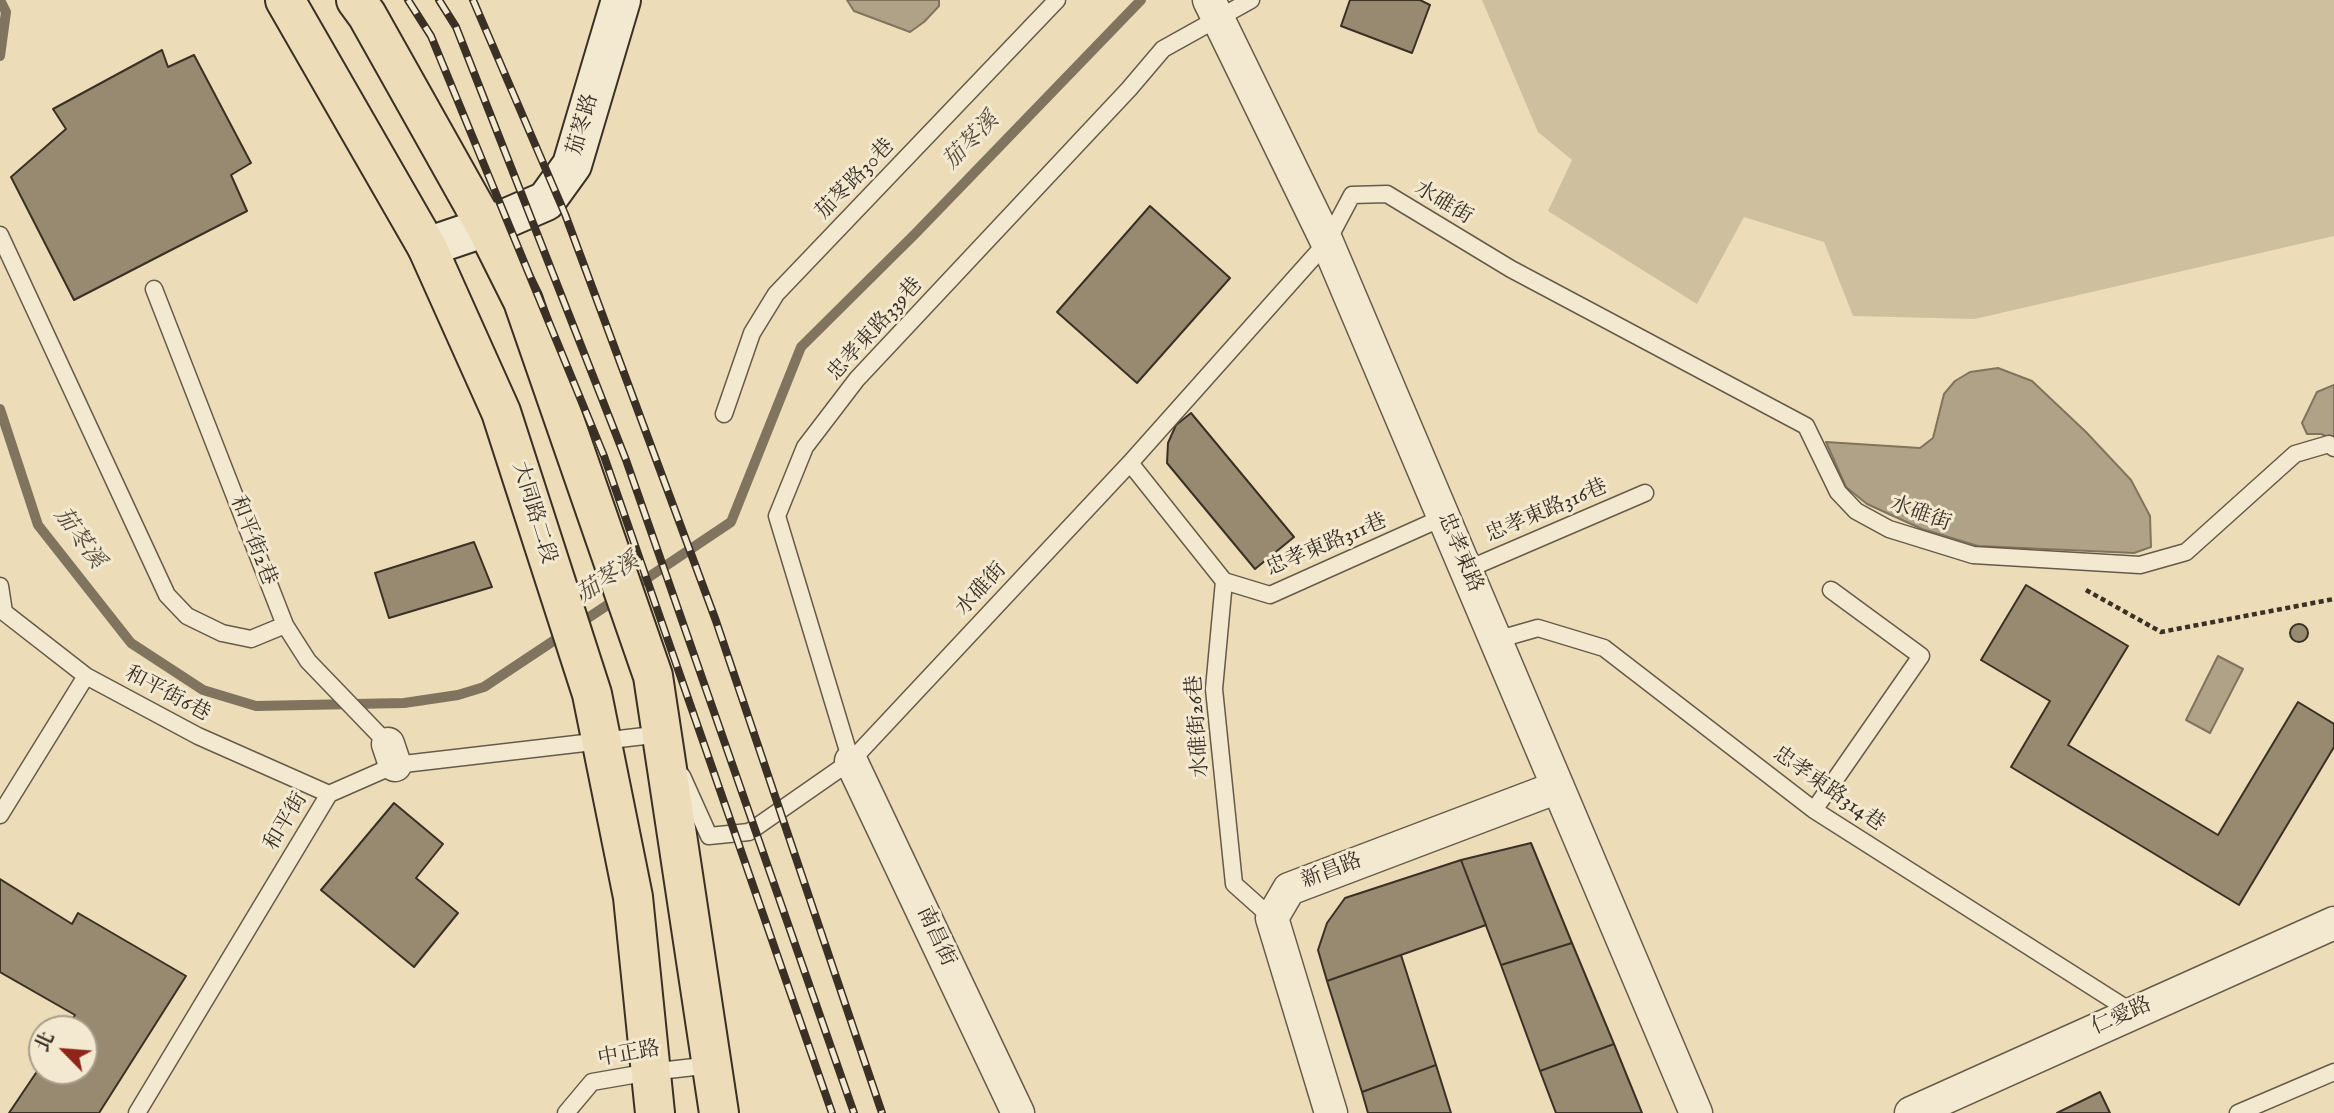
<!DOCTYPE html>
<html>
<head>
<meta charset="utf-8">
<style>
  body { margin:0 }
  #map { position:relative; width:2334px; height:1113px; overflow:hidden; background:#ecddb8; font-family:"IM FELL English","Noto Serif TC",serif }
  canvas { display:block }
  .north { position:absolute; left:28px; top:1015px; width:70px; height:70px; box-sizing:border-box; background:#f3e9d1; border:2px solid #a99f8c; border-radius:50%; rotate:295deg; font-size:19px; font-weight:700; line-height:28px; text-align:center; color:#3a3025 }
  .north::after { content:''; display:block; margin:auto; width:24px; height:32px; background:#8f2418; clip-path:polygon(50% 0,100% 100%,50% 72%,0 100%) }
</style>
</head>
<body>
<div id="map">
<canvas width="2334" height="1113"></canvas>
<div class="north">北</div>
</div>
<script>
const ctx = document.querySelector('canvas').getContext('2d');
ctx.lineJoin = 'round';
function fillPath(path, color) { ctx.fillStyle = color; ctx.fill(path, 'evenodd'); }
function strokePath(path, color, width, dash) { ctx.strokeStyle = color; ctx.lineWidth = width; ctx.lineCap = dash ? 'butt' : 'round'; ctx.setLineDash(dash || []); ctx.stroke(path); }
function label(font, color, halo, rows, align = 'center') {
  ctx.font = font + ' "IM FELL English","Noto Serif TC",serif'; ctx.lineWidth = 6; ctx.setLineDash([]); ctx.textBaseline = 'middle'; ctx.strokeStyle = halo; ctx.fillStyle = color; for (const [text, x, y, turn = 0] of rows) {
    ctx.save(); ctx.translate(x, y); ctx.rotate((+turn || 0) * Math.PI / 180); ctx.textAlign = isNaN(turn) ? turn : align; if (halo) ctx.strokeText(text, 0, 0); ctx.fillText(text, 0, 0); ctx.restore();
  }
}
const green = new Path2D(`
  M1482,0H2334V236L1975,319L1853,316L1824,242L1744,217L1697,304L1548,211L1572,160L1538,132Z`);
const water = new Path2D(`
  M847,0H939V6L924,22L910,32L854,11Z
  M1998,368L2032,381L2086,432L2131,480L2150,516L2151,547L2134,553L1978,546L1922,529L1867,504L1846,487L1826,442L1920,448L1933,438L1944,394L1955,381L1970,372Z
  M2334,385V439L2321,434H2307L2302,423L2317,392Z
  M2218,656L2243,669L2210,733L2186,720Z`);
const stream = new Path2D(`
  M0,56L6,12L0,0
  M0,409L38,525L131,643L203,690L256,706L404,703L458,695L484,687L618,598
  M631,589L731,522L801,347L915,234L1141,0`);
const building = new Path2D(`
  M1350,0H1420L1430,5L1412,53L1341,26Z
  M162,50L168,67L194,55L251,163L231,175L247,211L74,300L11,177L66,129L53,109Z
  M1150,206L1230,278L1137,383L1057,312Z
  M1191,413L1294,537L1255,569L1167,463L1168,443L1176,425Z
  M474,542L492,587L389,618L375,573Z
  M2026,585L2128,646L2068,745L2218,835L2298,702L2334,724V747L2239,905L2011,767L2050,701L1981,660Z
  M2290 633a9 9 0 1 1 18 0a9 9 0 1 1-18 0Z
  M394,803L443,844L416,878L458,913L414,967L321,890Z
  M1531,843L1572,943L1501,965L1461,860Z
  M1461,860L1486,925L1327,981L1318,950L1327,923L1345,898Z
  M0,879L72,924L78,913L186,976L99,1113H9L42,1064V1071H84V1029H65L75,1015L0,972Z
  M1572,943L1614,1044L1540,1071L1501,965Z
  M1401,955L1436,1065L1362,1092L1327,981Z
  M1614,1044L1642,1113H1556L1540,1071Z
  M1436,1065L1451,1113H1368L1362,1092Z
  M2100,1092L2110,1113H2057Z`);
const path = new Path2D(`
  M2086,590L2161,632L2334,599`);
const lane = new Path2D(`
  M0,235L167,595L187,616L222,633L251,639L285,625
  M154,289L285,625L308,661L388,744
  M724,414L752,333L776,294L1057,0
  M1130,463L1224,581L1214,689L1234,884L1272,918
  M1466,570L1645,493
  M1224,581L1270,595L1444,517
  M0,586L4,612
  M0,609L86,676L198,736L329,794
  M1496,640L1538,628L1604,648L1814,810L2132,1012
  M851,761L777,516L805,447L857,379L1129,89L1163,49L1251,0
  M682,776L709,836L749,832L851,761L1130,463L1327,242L1352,195L1387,194L1511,269L1806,426L1838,492L1856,511L1889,529L1973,555L2140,565L2186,552L2295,454L2329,444L2334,448
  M1814,810L1921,656L1831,590
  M0,815L86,676
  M137,1113L329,794L395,765L662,734
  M566,1113L592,1082L650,1072L712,1065
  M2238,1113L2334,1072`);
const street = new Path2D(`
  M1209,0L1327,242L1696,1113
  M388,744L395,765
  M851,761L1018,1113
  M1331,1113L1272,918L1289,889L1558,787
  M1911,1113L2334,923`);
const secondary = new Path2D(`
  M427,247L486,227L546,201L572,165L621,0`);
const primary = new Path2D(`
  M285,0L427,247L501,412L592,694L633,897L655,1113
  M356,0L367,15L486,227L523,301L653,676L719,1113`);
const rail = new Path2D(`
  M408,0L431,36L604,456L832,1113
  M439,0L456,27L626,460L854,1113
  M473,0L565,214L716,621L882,1113`);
const streetNames = [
  ["茄苳路",584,125,-74],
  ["茄苳路30巷",856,180,-46],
  ["水碓街",1443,204,31],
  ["忠孝東路339巷",876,330,-48],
  ["忠孝東路316巷",1547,512,-23],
  ["大同路二段",533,513,73],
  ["水碓街",1920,515,20],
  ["和平街2巷",252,541,69],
  ["忠孝東路311巷",1327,546,-23],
  ["忠孝東路",1459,553,67],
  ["水碓街",982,590,-47],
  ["和平街6巷",167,695,28],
  ["水碓街26巷",1199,726,-94],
  ["忠孝東路314巷",1828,790,35],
  ["和平街",287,822,-59],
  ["新昌路",1332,872,-21],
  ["南昌街",935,937,65],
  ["仁愛路",2122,1017,-24],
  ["中正路",629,1055,-10]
];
const waterNames = [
  ["茄苳溪",972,142,-46],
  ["茄苳溪",78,539,54],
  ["茄苳溪",609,579,-34]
];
fillPath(green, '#cec09f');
fillPath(water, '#afa286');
strokePath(water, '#80745f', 2);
strokePath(stream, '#80745f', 10);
fillPath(building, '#978a71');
strokePath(building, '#3a3025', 2);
strokePath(lane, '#665b4a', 19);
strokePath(street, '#665b4a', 35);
strokePath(secondary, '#3a3025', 42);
strokePath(primary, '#3a3025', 42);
strokePath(path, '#3a3025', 4.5, [5, 3.5]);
strokePath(lane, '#f3e9d1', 16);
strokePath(street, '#f3e9d1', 32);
strokePath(secondary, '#f3e9d1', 38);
strokePath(primary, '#ecddb8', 38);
strokePath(rail, '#3a3025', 8);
strokePath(rail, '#f3e9d1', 5, [16]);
label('21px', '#3a3025', '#f3e9d1', streetNames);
label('italic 23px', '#574c3d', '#f3e9d1', waterNames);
</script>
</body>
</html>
